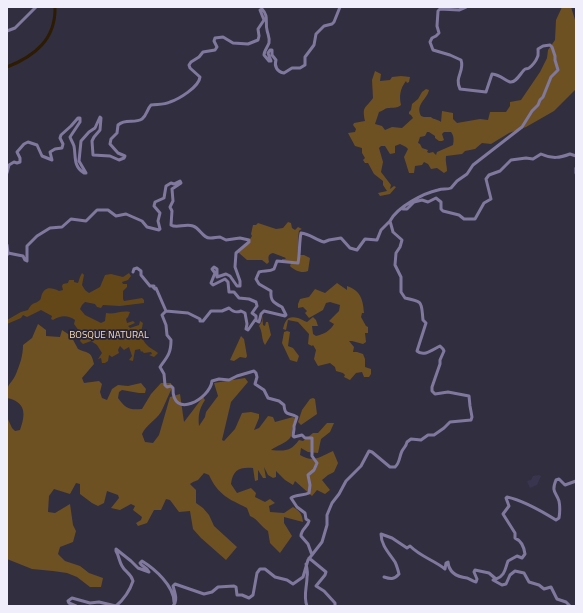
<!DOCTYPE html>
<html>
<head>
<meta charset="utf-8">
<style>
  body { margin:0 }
  #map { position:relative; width:583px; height:613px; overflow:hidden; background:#312e40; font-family:"Titillium Web",sans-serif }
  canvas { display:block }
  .frame { position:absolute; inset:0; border:8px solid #f0eefa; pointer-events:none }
</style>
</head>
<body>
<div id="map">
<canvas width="583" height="613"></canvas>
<div class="frame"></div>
</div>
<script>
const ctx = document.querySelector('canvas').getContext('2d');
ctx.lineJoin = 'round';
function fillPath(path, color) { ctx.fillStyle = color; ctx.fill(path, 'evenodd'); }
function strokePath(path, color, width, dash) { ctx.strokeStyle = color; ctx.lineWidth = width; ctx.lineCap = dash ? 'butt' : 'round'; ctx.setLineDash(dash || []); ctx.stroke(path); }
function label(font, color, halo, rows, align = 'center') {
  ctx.font = font + ' "Titillium Web",sans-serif'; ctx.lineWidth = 3.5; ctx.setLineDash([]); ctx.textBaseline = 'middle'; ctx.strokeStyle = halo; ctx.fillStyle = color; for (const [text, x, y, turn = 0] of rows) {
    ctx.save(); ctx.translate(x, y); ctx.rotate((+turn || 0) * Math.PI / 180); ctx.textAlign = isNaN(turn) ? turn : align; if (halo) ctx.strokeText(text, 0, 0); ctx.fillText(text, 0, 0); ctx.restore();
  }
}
const built = new Path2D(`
  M539,475L541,476L537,485L530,488L527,481L531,480L533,476Z`);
const green = new Path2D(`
  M82,273L84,275L82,285L85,290L89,293L100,287L105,275L111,274L123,277L129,273L131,276L128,280L122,282L123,284H127V287L123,291V299L124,301L142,298L144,300V303L120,306L103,305L101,308L97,307L95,304L85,302L82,305L80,309L85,315L101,323L105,321L106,313C114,315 121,310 130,312L128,317L126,319L127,323L133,321L135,323L128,326L130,328L139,325L140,321L143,323L140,337C144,340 144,342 147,345C149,348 155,350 158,353L154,357L149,355L152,354L151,352L144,353L142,351L141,352L140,349L135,350L133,361L129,360L132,356L129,347L124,350L120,346L118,350L119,353L112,357L109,355L108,361L105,363H102L101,358L98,359L102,353L97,345L91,341L83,344L80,341L82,335L74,324L75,320C68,315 61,315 53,320L51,319L52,316L41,310L27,317L23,315L21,318L7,324V320L21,312L28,310C33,301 34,305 40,300C41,299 41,296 42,294C46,286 52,288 59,291L63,290L62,286L63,284L68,283L69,280H74V282L78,283L80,277Z`);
const forest = new Path2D(`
  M562,7H571L576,23V89L554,111L526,127L509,133L491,144L482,143L475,149L465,151L462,154L446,156C445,161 447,166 447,171L444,173L437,168L431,169L428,164L424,162L422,165L415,166L414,173H409L404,157L408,149L406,147L400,144L395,146V153L390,154L385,146H381L379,148L383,162L381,172L391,185L390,189L394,186L396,187L390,194L380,196L378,193L387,191L383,185V181L374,174L368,163H365L363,160L365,158L362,153V148L355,146L348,133L355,132L356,129L353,125L354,123L365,121C362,106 365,109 373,98L372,80L375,71L381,74L380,81L390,80L392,77L401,76L410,77L409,82L407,83L406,81C400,89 399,96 401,105C396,109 394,107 388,108C385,108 383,111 379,112L375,124L382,126L385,130L392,127L402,128L413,118L411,115L409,114V112L411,110L412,104L418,99L422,92L426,89L429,90C427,100 415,104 421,116L424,117H431C434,120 438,119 441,122L442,111L453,113V119L457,123L480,119L488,120L490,112H506L510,106V102L521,100L540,72L547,58L548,50L555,40L556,20ZM427,132H429L435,136V138L439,141H442L444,140L442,134L444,132H451C454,136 454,140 453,145L437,152L436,155L433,152L429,153L427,152L428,150L422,148L420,144L418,143L420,137L425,136Z
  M288,222L291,223L292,228L295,230L298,227L302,229C301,229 300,230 299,231C298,234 298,256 299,259V255H304L310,258L308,271C302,274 294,270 290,266L291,263L299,262L282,261V259H285L286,258L273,253C268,254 268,257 269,262L267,264L262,260H247L239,253V251L250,243V239L252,236L251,234L253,225H256L258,223L276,229L283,228Z
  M337,283L347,290V286C361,291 363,300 364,313H362L361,317L366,326L368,327V333H365L366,342L363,344L352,341H349L354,347L353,352H357L363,354L365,359V367L371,369V374L369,377H364L362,372L356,373L350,380L344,377L345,375L343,373L336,371L335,367L330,363L318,366L314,359L316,350L313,345L312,346L308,344L309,334L298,322L288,320L286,330L283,329C285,320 288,315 298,318C302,319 303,321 307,322L313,317L316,320L318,326H312L313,334L316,336C324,334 330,331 334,324L329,321L339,311L340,305L330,302L326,303L323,310L309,318L305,313L307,311L303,307L298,308V304L300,299L309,297L315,289L325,293Z
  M262,314L263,325L265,326L266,322H268L271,335L265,345C261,339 263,332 259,326L262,321L261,315Z
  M38,324L46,330V336L60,337L62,330L71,336L78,349C88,354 91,350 94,364L82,378L84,383L99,381L102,384L100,392L102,398L107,400L112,389L118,385L128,386L141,383L146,389L145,393H139L122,390L119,392L118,398C126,409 129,410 142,409L151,394L161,383H171L172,388C168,396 165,404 161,412C155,421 146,425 142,434L145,442L153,443L159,435L170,397L180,394L184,422L203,397L205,400C199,409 198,416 199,426L205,417L206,412L218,396L214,383L245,378L248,382L231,402L222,440L224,441L235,429L242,413L251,412L259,414V418L254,430L259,428L268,416L273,417L275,422L293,417L296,419C291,425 294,432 290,438C286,443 276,446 271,450C285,451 290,452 299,440L303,441L313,433H318L327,423H334L330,432L321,439L318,453L308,452L301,448L300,455C314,463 319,457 333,451L338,463L334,472L328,475L322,480L330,490L325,494L317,490L312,496L295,481L293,485L285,480L276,471V477L273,478L268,475L264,467L266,478H263L258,470V480L255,481L253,468C240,467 233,469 231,484L237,493L251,488L256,493L255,497L265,502L270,499L275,503L269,506L270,512L284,513L293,507C300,511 302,514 303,522L284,517V523L292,536L280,553L270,543L268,531C260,526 259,520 250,516L247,508C229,499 218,495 209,475L204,473L198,480L193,482L190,484L196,490V503L203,508L209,515L214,526L237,547L226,560L201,538L193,529L190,511L179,512L170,500L166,499L161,510H154L147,523L138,526L136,523L141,520L142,517L133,510L135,506L131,504L120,510L111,508L119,498L118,495L107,491L104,503L98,506L92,503L80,494V484L76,483L70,494L54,489L49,496L48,512L55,513L70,504L73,525L76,531L73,542L60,547L58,554L65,561L80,566L89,573L103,578L101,587H90L77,577L67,573L53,571L32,569L7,559V417L12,428L15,431L20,430C26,414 26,402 7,398C7,381 10,387 16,374C20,364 23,356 23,345L32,338Z
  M287,331L290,332L288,346L293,348L299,356L297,362L290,360L282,343L284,332Z
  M241,336L244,339L247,356L246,358L240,357L234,361L230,360Z
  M313,398L315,399L317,414L301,425L298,422L302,410L310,399Z`);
const river = new Path2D(`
  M7,67C35,56 56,39 55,7`);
const minor = new Path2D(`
  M7,31L15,28L36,7
  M576,168V173
  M7,173L9,165L14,162L17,163L20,162V158L17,152L24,144L28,142L37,145L42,156L52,160L50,152L55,149L62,148L63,144L60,138L61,135L71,126L78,118H80V122L70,137C71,140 73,143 74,146C76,157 73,166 84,173H86L79,161L81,141L89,132L95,128L100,117L101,118L100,130L94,137L92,141L93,155L110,156L119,160L124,158L125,156L118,153L110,144L111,139L117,133L118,125C126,118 134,124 142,119C147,115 147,109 151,105C157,104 164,105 170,102C179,99 199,87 200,77L190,68L189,65L191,62L199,57L203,52L215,50L217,47L214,41L215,38L223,37L233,43L248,44L258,40L259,36L258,29L264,20L260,10L262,9C269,16 265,22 267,30C268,35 270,38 269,43C267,48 264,51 264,55L269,61H271L268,53L270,50H272V55L276,60C274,66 277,72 284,73L292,68H300L305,65V57L314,45L316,34L324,26L332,24L334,22L340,7
  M403,209H407L414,202L422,200L428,202L436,198L441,202V209L443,211L459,215L464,219H475L484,203L491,199L486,179L489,175L500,171L511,160L526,158L533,159L541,154C552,159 560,158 570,154L576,156
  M7,245L8,253
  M7,255L8,253L23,256L25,260L27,261V246L37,236L50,228L62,227L71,219L86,221L97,210H108L116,216L126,214L142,221L147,227L159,230L160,229L158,221L160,213L154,206L155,202L164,198L166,186L171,183L174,184L180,181L181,183L172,189L173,201L170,207L172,211L171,225C177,229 185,223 193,226C200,228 203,239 211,238C214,238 217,237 220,237L226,240L240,238L249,240V242L236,253L235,267L240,281V286H237L230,276L226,274L217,277V269L214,267L212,269L215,273L211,283L213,285L225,279L228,282L229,292H234L239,298L249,299L256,302L257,306L252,313L256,316V320
  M133,272L134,269L137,268L141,271V275L150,286H154L153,287L155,289L156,288L166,311L188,313L200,319V321H203L211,311H222L229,308C233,312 236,313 241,311L245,313L247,324L246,329L248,330L255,320L259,322L261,314L264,311L285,316L286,315L282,307C274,303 270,301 271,291L259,284L256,279L259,272C264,270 269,272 274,269L277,261L298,263C300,253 299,243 301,233C310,234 316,240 324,242L329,240L341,238L350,248L357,250L365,239L377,240L381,230L390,221
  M166,311L162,315L166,325L167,335L171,340C171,354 167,357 160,367L164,374L165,385L167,387L171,386L173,388C172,420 210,399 212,381L219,379L229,380L237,376L254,371L256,373L257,377L255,384L264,390L268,398L279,401L284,405C285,417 289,412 297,417L294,426V429L293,436L294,437L302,435L305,438H312V456L317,463L314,470L308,475L310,485L309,493C303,496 297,494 291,498L297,507L305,513L306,519L309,521C308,527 301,529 301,536L308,544L312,555
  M309,558L326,572L325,575L316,586L324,591L335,603V606
  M306,564C307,568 308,573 307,577C307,587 303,597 307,606
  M384,577C390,579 394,580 399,574C398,570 397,566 395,562C389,553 381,545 381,534L392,538L407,548L410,546C421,557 434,560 445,569L446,563L448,562C449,573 458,577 467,578C470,579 472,581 476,582L477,579L474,572L475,570L489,573L496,579C505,576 505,569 508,561L517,556L522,558L525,554C524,547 522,541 515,538V533L503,514L509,506L506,498L507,497C522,500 543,512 556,520L559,518C560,512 560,506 559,501C556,492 551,492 556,480L559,479L565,485L576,481
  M493,580L502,585L506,584L510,575L515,571L524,573L529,582L539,585L544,589L551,587L557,599L566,602L570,606
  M76,606L69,603L68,601L72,598L90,603L99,602L116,606C123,600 130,590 133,581C131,573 125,572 122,566C119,561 119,556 116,551V549L131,561L138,568L149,572C147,567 142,567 140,563L142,561C155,569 174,586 174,602L175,603
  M173,606C178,600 175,593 173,586L175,584L204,594L212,592L218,587L234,586L236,587L237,595H242L249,598L253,595L257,573L260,569H265L275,577L287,580L293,584L303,577L308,560L322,542L327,525V515L332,503L339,494L346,481L361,466L369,451L372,452L390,467H395C400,463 399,457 402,451C404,447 406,447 407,442L411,439L421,440L428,435H434L444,428L450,422L471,420L472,417L470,406L469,396L448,392L435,394L432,391V387L440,364V360L444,351L443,349L440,346C432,350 424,357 417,351L426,323L423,320C421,302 424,302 405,298L401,292V277L395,265L396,253L400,247L402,240L393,232L390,221C397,207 424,193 438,190C443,188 447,190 451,188L457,181L467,174L473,165L522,127L532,111L538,105L540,100L543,97L551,77L558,70L555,60V56L552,47L550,45L543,46L538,49C538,52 539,55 537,58C536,61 532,66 529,68C525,70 527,67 524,70C520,74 516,83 510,82C504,80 501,75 492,74L486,92L460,89C454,77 465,71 461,60L450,55L433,50L430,42L432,38L436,36L439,33L437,26L438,11L440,9L459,10L466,7`);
const parkNames = [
  ["BOSQUE NATURAL",109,336]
];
fillPath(built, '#3a354e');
fillPath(green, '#644718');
fillPath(forest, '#6e5122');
strokePath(river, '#2d1c01', 3);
strokePath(minor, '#80799d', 3);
label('10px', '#f9ddb5', '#282435', parkNames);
</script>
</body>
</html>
